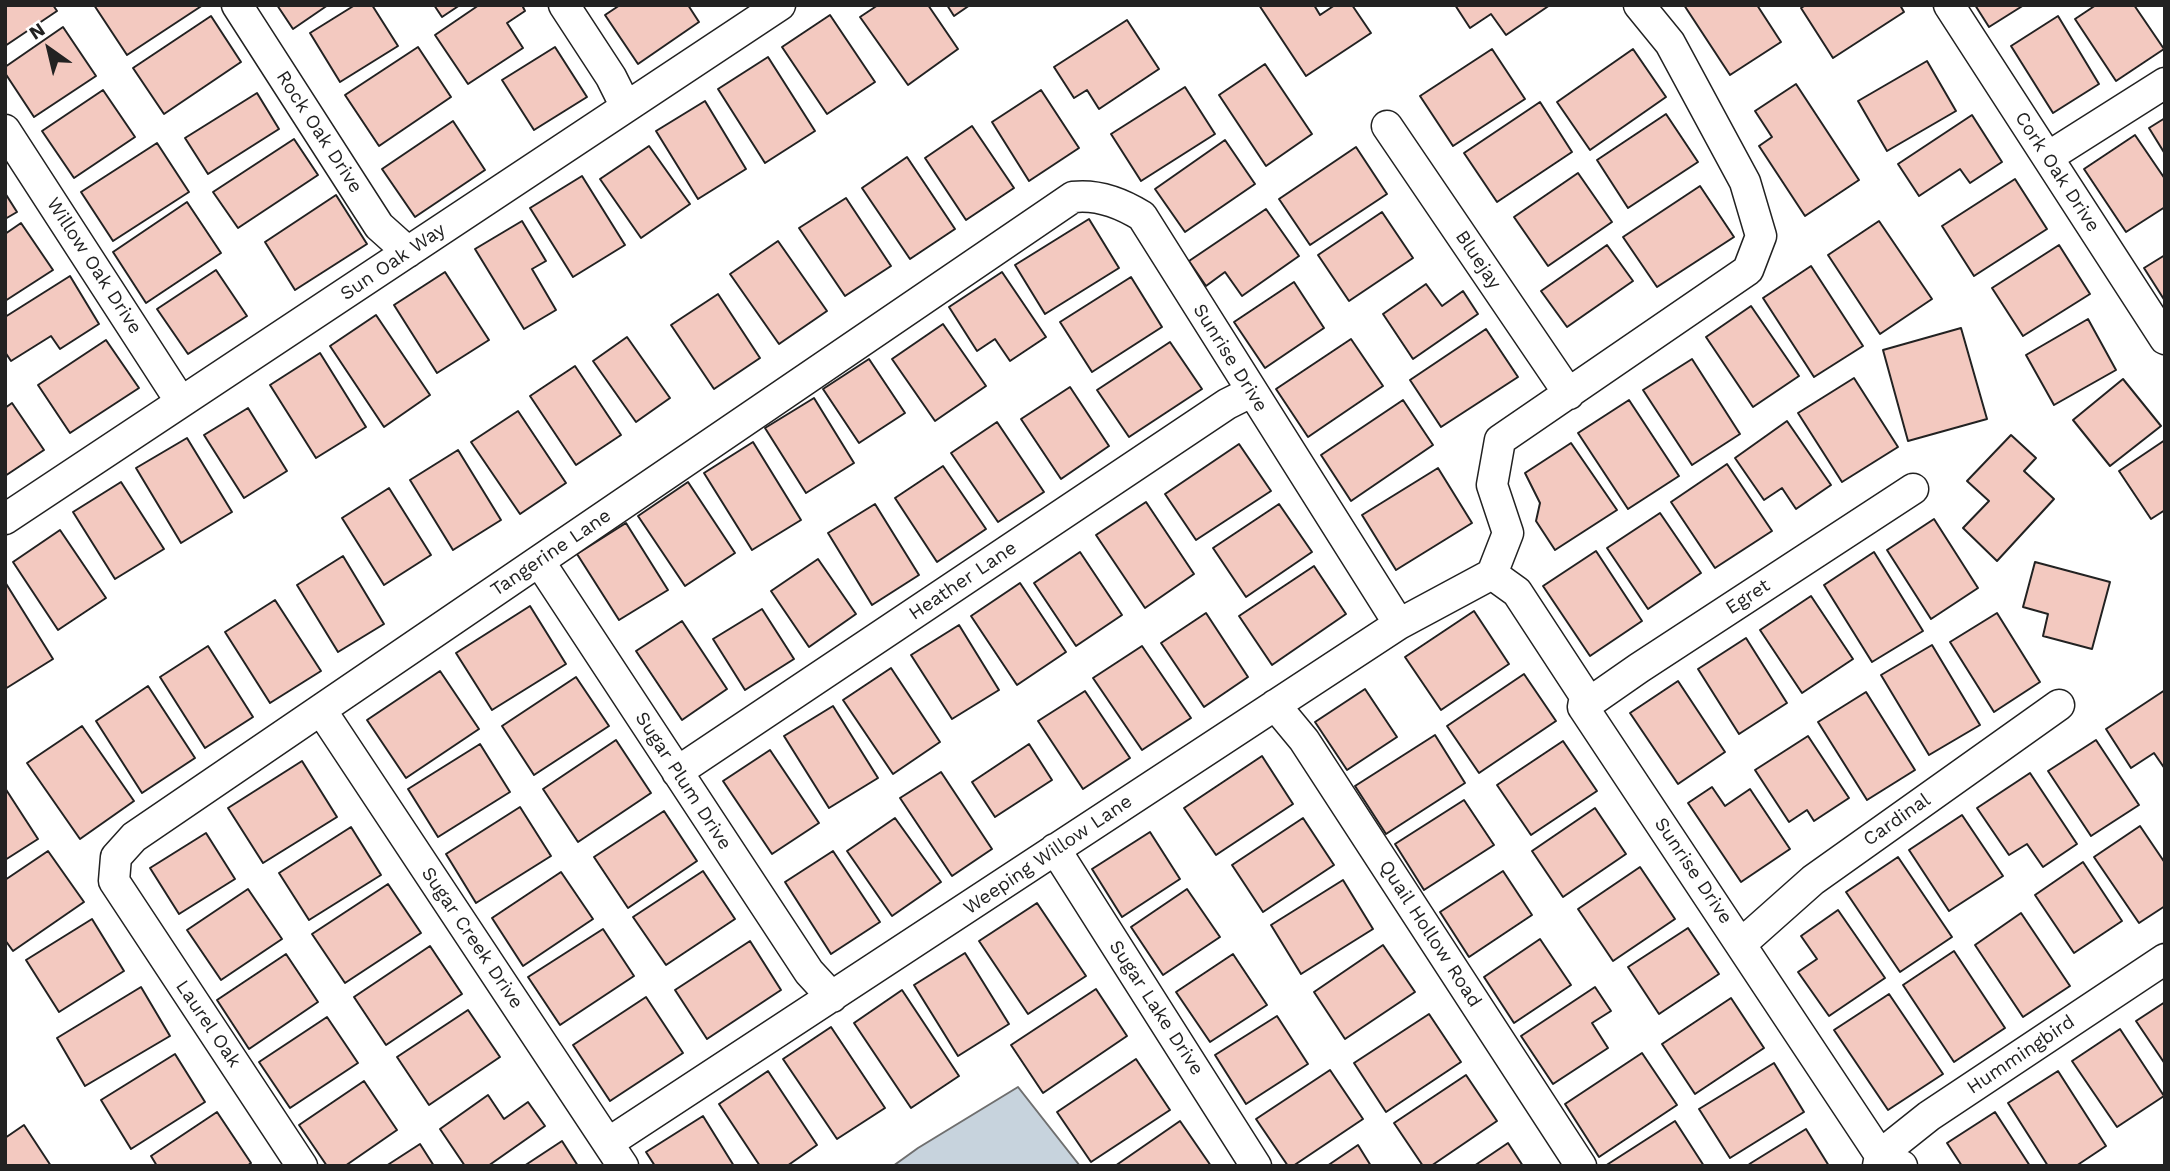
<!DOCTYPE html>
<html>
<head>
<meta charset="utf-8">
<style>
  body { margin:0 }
  #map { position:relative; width:2170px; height:1171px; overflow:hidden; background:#fff; font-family:"Work Sans",sans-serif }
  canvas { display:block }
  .frame { position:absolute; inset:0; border:7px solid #222; pointer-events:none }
  .north { position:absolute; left:14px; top:14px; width:70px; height:70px; -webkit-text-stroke:5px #fff; paint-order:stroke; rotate:326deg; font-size:19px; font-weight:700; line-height:28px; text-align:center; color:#222 }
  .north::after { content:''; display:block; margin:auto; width:24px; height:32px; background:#222; clip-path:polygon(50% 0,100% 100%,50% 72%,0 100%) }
</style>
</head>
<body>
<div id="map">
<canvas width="2170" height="1171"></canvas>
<div class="frame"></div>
<div class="north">N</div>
</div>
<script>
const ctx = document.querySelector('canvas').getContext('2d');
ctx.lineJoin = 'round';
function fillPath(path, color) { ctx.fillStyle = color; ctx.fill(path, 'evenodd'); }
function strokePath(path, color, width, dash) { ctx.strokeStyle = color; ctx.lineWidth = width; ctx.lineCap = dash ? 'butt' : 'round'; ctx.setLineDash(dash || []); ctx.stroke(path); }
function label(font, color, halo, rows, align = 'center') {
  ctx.font = font + ' "Work Sans",sans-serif'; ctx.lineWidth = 5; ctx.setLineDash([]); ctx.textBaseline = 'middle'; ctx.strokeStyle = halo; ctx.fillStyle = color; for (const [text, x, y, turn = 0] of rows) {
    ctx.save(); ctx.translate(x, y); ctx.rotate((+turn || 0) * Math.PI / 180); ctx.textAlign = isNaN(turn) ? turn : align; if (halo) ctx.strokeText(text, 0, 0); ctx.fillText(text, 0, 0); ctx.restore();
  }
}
const water = new Path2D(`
  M1018,1087L1080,1166H893L918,1148Z`);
const building = new Path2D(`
  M5,5H53L57,11L5,46Z
  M94,5H203L127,55Z
  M277,5H328L293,29Z
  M355,5H372L398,46L340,82L310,33Z
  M434,5H460L442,17Z
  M479,5H522L525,11L507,23L523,48L468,84L435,35Z
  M620,5H688L699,22L638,64L605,15Z
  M878,5H928L958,49L908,85L860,17Z
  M947,5H970L954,16Z
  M1259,5H1314L1320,15L1335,5H1352L1371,33L1306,76Z
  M1455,5H1550L1506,35L1491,14L1470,28Z
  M1684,5H1757L1781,42L1730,75Z
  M1806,5H1900L1904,12L1833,58L1801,8Z
  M1975,5H2024L1989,27Z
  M2096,5H2134L2164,49L2116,81L2075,19Z
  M830,15L875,82L827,114L782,47Z
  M211,16L241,62L164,114L133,68Z
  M2058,16L2099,84L2053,113L2011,46Z
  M1127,20L1159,69L1099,109L1087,90L1074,98L1054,67Z
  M63,27L96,76L34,117L5,73V67Z
  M418,47L451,97L379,146L345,95Z
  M555,47L587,97L534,130L502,80Z
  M1492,49L1525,99L1453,146L1420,96Z
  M1633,49L1666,97L1590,150L1557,102Z
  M768,57L815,131L765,163L718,89Z
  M1927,61L1956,111L1887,151L1858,101Z
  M1265,64L1312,134L1266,166L1219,95Z
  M1796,84L1859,180L1805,216L1759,146L1772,137L1755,111Z
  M1185,87L1215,134L1141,181L1111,134Z
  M103,90L135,137L74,178L42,131Z
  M1041,90L1079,148L1029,181L992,122Z
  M257,93L279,129L208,174L185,138Z
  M705,101L746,169L698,199L656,131Z
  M1540,102L1572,152L1497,202L1464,153Z
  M1666,114L1698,162L1628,208L1597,160Z
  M1972,115L2002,162L1970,183L1960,169L1919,196L1898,164Z
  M2165,118V154L2149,128Z
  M453,121L485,170L415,217L382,169Z
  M972,126L1014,188L966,220L925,158Z
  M2135,135L2165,179V207L2126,232L2084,169Z
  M294,139L318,175L238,228L213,192Z
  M1225,140L1255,184L1185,232L1155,189Z
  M157,143L189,192L113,241L81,192Z
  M649,146L690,204L641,238L600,179Z
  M1356,147L1387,194L1310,245L1279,199Z
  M907,157L955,229L910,259L862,188Z
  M1578,173L1612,222L1548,266L1514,217Z
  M582,176L625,245L573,277L530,208Z
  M2015,179L2047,229L1974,276L1942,226Z
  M1700,186L1734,237L1657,287L1623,237Z
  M5,193L17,212L5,219Z
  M336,195L367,244L295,290L265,242Z
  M846,198L891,266L845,296L799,228Z
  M187,202L221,253L146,303L113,252Z
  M1266,209L1299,256L1242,296L1225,272L1206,286L1189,261Z
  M1382,212L1413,258L1349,301L1318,255Z
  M1089,219L1119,268L1045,314L1015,265Z
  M522,221L546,261L532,269L556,310L524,329L475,249Z
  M1879,221L1932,299L1880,334L1828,255Z
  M21,223L53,270L5,301V234Z
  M778,241L827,311L779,344L730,274Z
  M1607,245L1633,281L1567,327L1541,291Z
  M2059,245L2090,294L2023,336L1992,288Z
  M2165,255V301L2144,268Z
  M1811,266L1863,346L1814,377L1763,298Z
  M216,270L247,316L188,354L157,309Z
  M445,272L489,340L437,373L394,305Z
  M1002,272L1046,337L1010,361L995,339L977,351L949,307Z
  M70,276L99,324L60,349L51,336L11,361L5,352V317Z
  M1131,277L1162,327L1092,372L1060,322Z
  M1294,282L1324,328L1265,368L1234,322Z
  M1426,284L1442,306L1463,291L1478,314L1413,359L1383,314Z
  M718,294L760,358L714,389L671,325Z
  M1751,306L1799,376L1753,407L1706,337Z
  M376,315L430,395L384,427L330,346Z
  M2088,319L2116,370L2054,405L2026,355Z
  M943,324L986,386L935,421L892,359Z
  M1961,328L1987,419L1908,441L1883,350Z
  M1486,329L1518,377L1441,427L1410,380Z
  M627,337L670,398L636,422L593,361Z
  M1351,339L1383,386L1308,437L1276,389Z
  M106,340L139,388L70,433L38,385Z
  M1170,342L1202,389L1129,437L1097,390Z
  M320,353L366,427L316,458L270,385Z
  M869,359L905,413L859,443L823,389Z
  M1692,359L1740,434L1692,465L1643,390Z
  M575,366L621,435L576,465L530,396Z
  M1854,378L1898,447L1842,482L1798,413Z
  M2123,379L2161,426L2110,466L2073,420Z
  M1070,387L1109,446L1061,479L1021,419Z
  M814,398L854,463L806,493L765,428Z
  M1403,400L1433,445L1351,501L1321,455Z
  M1629,400L1679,476L1628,509L1578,433Z
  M12,403L44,450L5,476V408Z
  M248,408L287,471L244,498L204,435Z
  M518,411L566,483L520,514L471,442Z
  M1787,421L1831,485L1796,509L1782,488L1764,500L1735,458Z
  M997,422L1044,492L998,522L951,453Z
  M2011,435L2036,458L2024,471L2054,499L1997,561L1963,528L1989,501L1967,481Z
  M187,438L232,512L181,543L136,468Z
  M2165,440V510L2151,519L2119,471Z
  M753,442L801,520L752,550L704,473Z
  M1571,443L1617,510L1555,550L1536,521L1540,503L1525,473Z
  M1239,444L1271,491L1196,540L1165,494Z
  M458,450L501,520L453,550L410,480Z
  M1727,464L1772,531L1715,568L1671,502Z
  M943,466L986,529L937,562L895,498Z
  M1438,468L1472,523L1396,570L1362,515Z
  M121,482L164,549L115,579L73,512Z
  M688,482L735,553L685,586L638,516Z
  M389,488L431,555L384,585L342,518Z
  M1146,502L1194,574L1145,608L1096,535Z
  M875,504L919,575L872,605L828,533Z
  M1279,504L1312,552L1246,597L1213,548Z
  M1660,513L1701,573L1648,609L1607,548Z
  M1934,519L1978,588L1931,619L1887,550Z
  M626,523L668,590L619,620L577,554Z
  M60,530L106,598L58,630L13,562Z
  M1596,551L1642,621L1590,656L1543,586Z
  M1080,552L1122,615L1076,646L1034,583Z
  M1874,552L1923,631L1872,662L1824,585Z
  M343,556L384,624L338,652L297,585Z
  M818,559L856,614L809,647L771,591Z
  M2035,562L2110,582L2092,649L2043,636L2048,614L2023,607Z
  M1314,566L1346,614L1272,665L1239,616Z
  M5,582L53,659L5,689Z
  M1020,583L1066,652L1017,685L971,616Z
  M1811,596L1853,659L1802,693L1760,630Z
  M275,600L321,671L270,703L225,632Z
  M530,606L566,664L492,710L456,653Z
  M762,609L794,659L745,690L713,639Z
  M1474,611L1509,664L1441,710L1405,657Z
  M1206,613L1248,677L1204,707L1161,643Z
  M1997,613L2040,682L1994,712L1950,642Z
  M682,621L727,689L682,720L636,651Z
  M959,625L999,690L952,719L911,655Z
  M1746,638L1787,703L1739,734L1698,669Z
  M1932,645L1980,725L1929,755L1881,675Z
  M208,646L253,717L205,748L160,677Z
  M1142,646L1191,718L1142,750L1093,678Z
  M891,668L940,742L893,774L843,700Z
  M440,671L479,729L406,778L367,720Z
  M1524,674L1556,721L1479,773L1447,726Z
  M576,677L609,726L534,775L502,726Z
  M1678,681L1725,752L1678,784L1630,713Z
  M148,686L195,758L142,793L96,721Z
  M1365,689L1397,737L1347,770L1315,722Z
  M2165,690V769L2154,753L2131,768L2106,729Z
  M1085,691L1130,758L1083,789L1038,721Z
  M1866,692L1915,770L1867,800L1818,722Z
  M833,706L878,778L829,808L784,736Z
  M82,726L134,801L80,839L27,763Z
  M1435,735L1465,783L1386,834L1355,786Z
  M1808,736L1849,798L1814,821L1807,810L1789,822L1755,770Z
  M616,740L651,793L578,842L543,789Z
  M2096,740L2139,805L2091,836L2048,771Z
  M1563,741L1597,791L1531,835L1497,785Z
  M480,744L510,792L438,837L408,789Z
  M1029,744L1052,780L995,817L972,782Z
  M770,750L819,823L772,854L723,781Z
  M1262,756L1293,804L1216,855L1184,808Z
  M302,761L337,817L263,863L228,808Z
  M941,772L992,849L952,876L900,798Z
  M2030,773L2077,844L2043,867L2027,844L2009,855L1977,808Z
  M1712,787L1725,806L1750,789L1790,849L1741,882L1688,803Z
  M5,788L38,839L5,860Z
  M1464,800L1494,845L1424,890L1395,844Z
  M520,807L551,856L476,903L446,854Z
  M1595,808L1626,854L1563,897L1532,851Z
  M664,811L697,861L628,908L594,857Z
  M1962,815L2003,876L1949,911L1909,850Z
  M895,818L941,882L892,916L847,851Z
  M1303,818L1334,865L1263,912L1232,865Z
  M2140,826L2165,863V906L2139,923L2094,857Z
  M351,827L381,875L309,920L279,873Z
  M1150,832L1180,879L1122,917L1092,869Z
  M206,833L235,879L179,914L150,868Z
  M48,851L84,902L13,951L5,940V880Z
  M833,851L880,922L831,954L785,882Z
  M1898,857L1952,937L1900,972L1846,892Z
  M2083,862L2122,921L2074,953L2035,895Z
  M1640,867L1675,919L1613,961L1578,909Z
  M703,871L735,919L666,965L633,917Z
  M1503,871L1532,915L1469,957L1440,912Z
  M561,872L593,919L523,966L492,918Z
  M1343,880L1373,929L1301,974L1271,925Z
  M388,884L421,933L345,983L312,934Z
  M248,889L282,939L221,980L187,930Z
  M1187,889L1220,937L1163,975L1131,927Z
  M1037,903L1086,976L1028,1014L979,941Z
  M1838,910L1885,978L1829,1016L1798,972L1817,959L1801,936Z
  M2021,913L2070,986L2023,1017L1975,945Z
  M92,919L124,971L59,1012L26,960Z
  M1688,928L1719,974L1659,1014L1628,967Z
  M603,929L634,976L560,1025L528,977Z
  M1540,939L1571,985L1514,1023L1484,977Z
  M750,941L781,990L707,1039L675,990Z
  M1383,945L1415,992L1345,1039L1314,992Z
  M430,946L462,994L386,1045L354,997Z
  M1954,951L2005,1028L1954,1062L1903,985Z
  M965,953L1009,1024L958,1056L914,985Z
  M286,954L318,1002L249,1049L217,1000Z
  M1233,954L1267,1005L1210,1042L1176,992Z
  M141,987L170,1036L85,1086L57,1038Z
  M1595,987L1611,1011L1592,1023L1608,1048L1553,1084L1521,1036Z
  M1096,989L1127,1036L1043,1093L1011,1045Z
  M902,990L959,1076L911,1108L854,1023Z
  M1889,994L1943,1074L1888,1110L1834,1030Z
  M646,997L683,1053L610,1101L573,1045Z
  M1731,998L1764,1048L1695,1094L1662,1044Z
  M2165,1002V1064L2136,1021Z
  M468,1010L500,1057L429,1105L397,1057Z
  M1429,1014L1461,1062L1386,1112L1354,1063Z
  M1277,1016L1308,1064L1246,1104L1215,1055Z
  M327,1017L358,1063L290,1108L259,1062Z
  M831,1027L885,1108L837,1139L783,1059Z
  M2120,1029L2164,1096L2117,1127L2072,1061Z
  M1642,1053L1677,1105L1599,1157L1565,1104Z
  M175,1054L205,1102L131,1149L101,1100Z
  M1136,1059L1170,1110L1091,1162L1057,1112Z
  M1774,1063L1804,1112L1730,1158L1699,1109Z
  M1330,1070L1363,1119L1293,1166H1288L1256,1119Z
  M768,1071L817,1145L787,1166H760L719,1104Z
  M2058,1071L2106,1146L2076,1166H2048L2008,1103Z
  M1466,1075L1497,1121L1431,1166H1423L1394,1123Z
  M364,1081L397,1130L345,1166H327L299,1125Z
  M488,1095L504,1119L528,1102L545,1126L488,1166H465L440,1129Z
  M217,1112L251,1163L247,1166H157L151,1156Z
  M1995,1112L2030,1166H1962L1947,1143Z
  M703,1116L734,1166H655L646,1152Z
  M1180,1121L1211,1166H1115Z
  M1675,1121L1704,1166H1605Z
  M24,1125L51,1166H5V1138Z
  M1806,1129L1829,1166H1747L1751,1163Z
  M562,1141L578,1166H524Z
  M1508,1143L1523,1166H1474Z
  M420,1144L434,1166H386Z
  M1358,1145L1371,1166H1327Z`);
const street = new Path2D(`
  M237,5L379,226L408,252
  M564,5L611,77L626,107
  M1949,5L2165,339
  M1387,126L1569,394
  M5,130L181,402
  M2048,157L2165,83
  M5,519L780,5
  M539,561L809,972L832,997
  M1492,574L1508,533L1492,485L1500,440L1748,270L1761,236L1745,182L1670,43L1639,5
  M1492,574L1517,592L1585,696L1583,707L1880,1155L1902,1166
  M1275,705L1304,740L1581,1166
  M1583,707L1639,668L1913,489
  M321,710L623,1166
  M677,772L1227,404L1251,392
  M1055,849L1256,1166
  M1741,944L1813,880L2059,705
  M608,1143L1399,624L1492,574
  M302,1166L114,881L116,857L134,837L1073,197C1098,194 1121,203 1142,216L1399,624
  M1878,1166L1880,1155L1929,1116L2165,959`);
const streetNames = [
  ["Rock Oak Drive",319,132,57],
  ["Cork Oak Drive",2057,172,57],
  ["Bluejay",1478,260,56],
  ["Sun Oak Way",393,262,-34],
  ["Willow Oak Drive",94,266,57],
  ["Sunrise Drive",1230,358,58],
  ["Tangerine Lane",551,553,-34],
  ["Heather Lane",963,581,-34],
  ["Egret",1748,597,-33],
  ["Sugar Plum Drive",683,781,57],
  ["Cardinal",1897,820,-35],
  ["Weeping Willow Lane",1048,855,-34],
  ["Sunrise Drive",1693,871,56],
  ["Quail Hollow Road",1430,934,57],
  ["Sugar Creek Drive",472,938,56],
  ["Sugar Lake Drive",1156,1008,57],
  ["Laurel Oak",208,1024,56],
  ["Hummingbird",2021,1055,-34]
];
fillPath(water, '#c7d3dd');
strokePath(water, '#6f6f6f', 2);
fillPath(building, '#f3c9c0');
strokePath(building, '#222', 2);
strokePath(street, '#222', 33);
strokePath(street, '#fff', 30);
label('19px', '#222', '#fff', streetNames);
</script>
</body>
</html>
